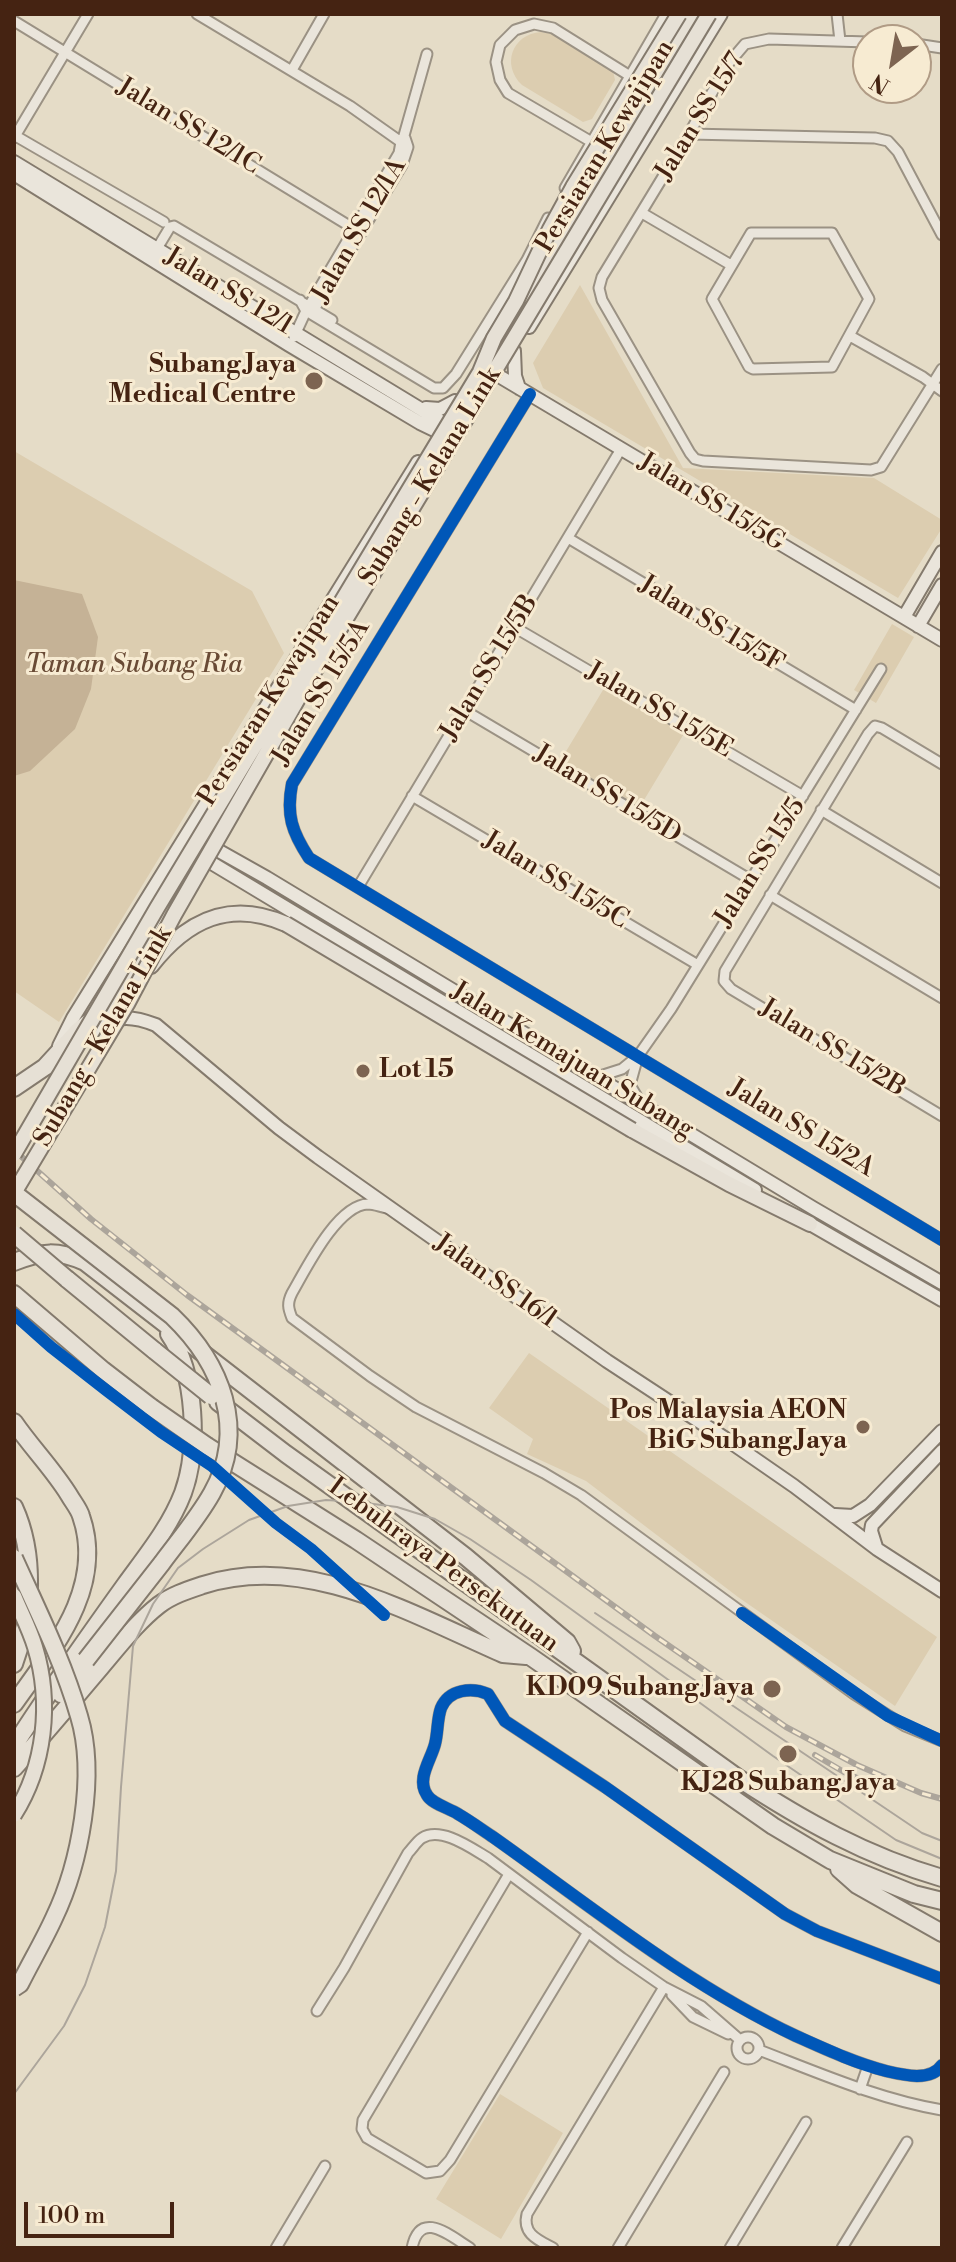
<!DOCTYPE html>
<html>
<head>
<meta charset="utf-8">
<style>
  body { margin:0 }
  #map { position:relative; width:956px; height:2262px; overflow:hidden; background:#e5dcc7; font-family:"Libre Bodoni",serif }
  canvas { display:block }
  .frame { position:absolute; inset:0; border:16px solid #452312; pointer-events:none }
  .north { position:absolute; left:852px; top:24px; width:80px; height:80px; box-sizing:border-box; background:#f7ebd2; border:2px solid #b09b85; border-radius:50%; rotate:211deg; font-size:22px; font-weight:700; line-height:32px; text-align:center; color:#452312 }
  .north::after { content:''; display:block; margin:auto; width:28px; height:36px; background:#7d6451; clip-path:polygon(50% 0,100% 100%,50% 72%,0 100%) }
  .scale { position:absolute; left:24px; top:2202px; width:150px; height:36px; box-sizing:border-box; border:4px solid #452312; border-top:0; padding-left:10px; font-size:24px; line-height:28px; white-space:nowrap; color:#452312; -webkit-text-stroke:6px #f7ebd2; paint-order:stroke }
</style>
</head>
<body>
<div id="map">
<canvas width="956" height="2262"></canvas>
<div class="frame"></div>
<div class="north">N</div>
<div class="scale">100 m</div>
</div>
<script>
const ctx = document.querySelector('canvas').getContext('2d');
ctx.lineJoin = 'round';
function fillPath(path, color) { ctx.fillStyle = color; ctx.fill(path, 'evenodd'); }
function strokePath(path, color, width, dash) { ctx.strokeStyle = color; ctx.lineWidth = width; ctx.lineCap = dash ? 'butt' : 'round'; ctx.setLineDash(dash || []); ctx.stroke(path); }
function label(font, color, halo, rows, align = 'center') {
  ctx.font = font + ' "Libre Bodoni",serif'; ctx.lineWidth = 6; ctx.setLineDash([]); ctx.textBaseline = 'middle'; ctx.strokeStyle = halo; ctx.fillStyle = color; for (const [text, x, y, turn = 0] of rows) {
    ctx.save(); ctx.translate(x, y); ctx.rotate((+turn || 0) * Math.PI / 180); ctx.textAlign = isNaN(turn) ? turn : align; if (halo) ctx.strokeText(text, 0, 0); ctx.fillText(text, 0, 0); ctx.restore();
  }
}
const green = new Path2D(`
  M541,32L553,34L613,71L615,80L592,119L583,122L522,85C501,65 512,34 541,32Z
  M580,285L683,468L874,478L942,520V528L898,598L543,388L533,363Z
  M14,451L252,591L284,653L59,1022L14,991Z
  M892,624L914,637L876,703L854,690Z
  M606,685L685,732L638,810L559,763Z
  M529,1353L937,1637L895,1706L738,1597L586,1481L527,1454L533,1439L489,1408Z
  M500,2094L563,2133L501,2239L436,2199Z`);
const water = new Path2D(`
  M14,580L82,594L98,637L91,689L75,729L30,771L14,776Z`);
const street = new Path2D(`
  M197,14L350,106L401,142
  M837,14L840,41
  M14,21L361,233
  M868,42L769,39L745,44L728,64L689,134L602,277L599,288L602,300L690,453L695,459L703,461L871,470L881,467L942,369
  M916,44L942,48
  M292,70L324,14
  M689,134L875,138L888,141L898,152L942,235
  M14,135L164,222
  M14,138L88,14
  M403,139L427,54
  M590,141L508,93L500,80L496,62L500,45L515,30L534,24L553,28L630,76
  M565,188L666,14
  M642,213L731,265
  M751,233H832L869,299L832,367L753,369L749,367L712,299Z
  M155,252L170,227L174,226L332,320
  M300,300L306,311L434,388H443L456,374L527,260L548,218
  M312,313L402,165L408,147L405,138
  M850,336L923,377L942,391
  M294,337L306,311L399,153L401,142
  M530,394L292,784C286,815 292,832 309,858L942,1240
  M568,538L856,710
  M514,627L803,796
  M464,710L751,880
  M942,764L882,728L875,726L868,734L725,971L724,981L731,989L942,1116
  M412,796L698,965
  M821,810L942,883
  M358,887L621,449
  M770,895L942,998
  M638,1056L630,1085L639,1100
  M597,1077L622,1069L638,1056L671,1009L881,669
  M387,1208C381,1207 374,1204 368,1204C337,1205 306,1269 292,1293C287,1303 288,1308 292,1318L370,1376L416,1407L544,1473L581,1495L854,1694L905,1726L942,1741
  M509,1874L363,2120L362,2129L367,2138L426,2173L440,2171L450,2160L588,1932
  M942,1979L817,1931L785,1914L605,1787L505,1721L488,1694C472,1687 449,1689 441,1708C437,1719 438,1733 435,1744C431,1760 416,1779 427,1795C432,1804 449,1808 458,1814C470,1821 481,1829 493,1837C592,1907 686,1984 796,2036C825,2049 855,2063 886,2071C903,2075 931,2082 942,2065
  M672,1995L693,2017L728,2034
  M317,2011L344,1968L408,1853C412,1849 417,1841 422,1838C441,1826 471,1848 488,1858L622,1958L664,1987L701,2006L740,2040
  M737 2048a11 11 0 1 1 22 0a11 11 0 1 1-22 0Z
  M759,2050C819,2073 878,2099 942,2110
  M860,2089L868,2066
  M276,2248L325,2166
  M412,2248C420,2209 449,2235 470,2248
  M553,2248C538,2240 522,2234 527,2214L664,1987
  M618,2248L724,2072
  M730,2248L806,2122
  M842,2248L907,2142`);
const secondary = new Path2D(`
  M14,162L455,430
  M14,174L289,345L420,423L449,437
  M559,226L623,118
  M529,327L721,14
  M514,351L515,376L519,388
  M499,376L942,640
  M426,408L440,409L455,401
  M904,617L942,552
  M918,626L942,585
  M196,839L200,856L755,1190
  M205,852L214,849L219,851L267,878L813,1208L942,1283
  M81,1040C112,1019 120,1011 156,1025L279,1128L318,1157L607,1361L729,1441L794,1486L877,1549L942,1591
  M59,1046L73,1018L418,462
  M805,1221L942,1300
  M835,1515L853,1516L870,1505L942,1431
  M876,1547L871,1531L872,1525L942,1451`);
const primary = new Path2D(`
  M516,313L693,14
  M151,966C187,920 230,899 286,924
  M632,1130L729,1184L810,1224`);
const highway = new Path2D(`
  M14,1088L45,1067L79,1030L103,1011L120,993L173,904
  M14,1262C43,1251 57,1250 85,1262L466,1557L567,1642L572,1651
  M67,1279L155,1351
  M14,1294L103,1370L151,1407
  M218,1402L286,1454L738,1778C804,1821 866,1856 942,1878
  M14,1422C31,1447 53,1469 69,1495C73,1502 79,1509 81,1516C106,1588 52,1650 14,1704
  M207,1446L356,1540L531,1657L773,1826L830,1860L914,1894L942,1901
  M14,1507C36,1555 32,1616 14,1664
  M61,1694L86,1660
  M14,1746C49,1691 87,1638 125,1585C146,1556 170,1527 183,1493C199,1449 196,1373 169,1334
  M14,1768C44,1735 72,1701 101,1667C119,1646 137,1622 159,1605C172,1595 188,1590 203,1585C306,1552 411,1614 503,1654L526,1656
  M839,1869L857,1885L942,1933`);
const tram = new Path2D(`
  M595,1613L922,1833L942,1841
  M14,2094L64,2026L85,1985L105,1927L116,1871L121,1787L133,1646L153,1604L178,1568L203,1549L249,1520L288,1506L326,1500L358,1502L397,1507L435,1519L470,1539L531,1580L773,1756L896,1840L942,1859`);
const rail = new Path2D(`
  M14,1150L91,1219L187,1295L655,1636L786,1727L857,1765L921,1793L942,1799
  M815,1755L844,1772L868,1783`);
const primaryBridge = new Path2D(`
  M286,924L632,1130
  M14,1154L157,908L480,372L494,338L516,301L550,229L573,187L679,14
  M14,1193L127,1004L174,915L300,695L709,14
  M14,1596C21,1613 30,1630 35,1647C52,1703 45,1766 14,1815`);
const highwayBridge = new Path2D(`
  M14,1193L172,1316C221,1363 248,1429 212,1493C198,1518 179,1540 162,1563C137,1595 112,1627 86,1660
  M14,1234L67,1279
  M155,1351L211,1396
  M151,1407L207,1446
  M14,1558C37,1609 63,1661 79,1716C97,1775 80,1864 54,1918C44,1940 31,1962 20,1984L14,1988`);
const cycleway = new Path2D(`
  M530,394L292,784C286,815 292,832 309,858L942,1240
  M14,1314L51,1347L106,1390L161,1432L212,1466L276,1523L311,1549L384,1615
  M742,1613L888,1716L942,1741
  M942,1979L817,1931L785,1914L605,1787L505,1721L488,1694C472,1687 449,1689 441,1708C437,1719 438,1733 435,1744C431,1760 416,1779 427,1795C432,1804 449,1808 458,1814C470,1821 481,1829 493,1837C592,1907 686,1984 796,2036C825,2049 855,2063 886,2071C903,2075 931,2082 942,2065`);
const markers = [
  [314,381,10,"#7d6451"],
  [363,1071,8,"#7d6451"],
  [863,1427,8,"#7d6451"],
  [772,1689,10,"#7d6451"],
  [788,1754,10,"#7d6451"]
];
const streetNames = [
  ["Jalan SS 15/7",701,117,-58],
  ["Jalan SS 12/1C",188,127,31],
  ["Persiaran Kewajipan",606,147,-59],
  ["Jalan SS 12/1A",360,231,-60],
  ["Jalan SS 12/1",228,292,31],
  ["Subang - Kelana Link",431,477,-59],
  ["Jalan SS 15/5G",711,503,31],
  ["Jalan SS 15/5F",711,625,31],
  ["Jalan SS 15/5B",490,668,-59],
  ["Jalan SS 15/5A",322,693,-59],
  ["Persiaran Kewajipan",270,701,-58],
  ["Jalan SS 15/5E",659,711,30],
  ["Jalan SS 15/5D",607,795,31],
  ["Jalan SS 15/5",761,863,-58],
  ["Jalan SS 15/5C",555,881,31],
  ["Subang - Kelana Link",104,1037,-60],
  ["Jalan SS 15/2B",832,1049,31],
  ["Jalan Kemajuan Subang",572,1061,31],
  ["Jalan SS 15/2A",801,1129,31],
  ["Jalan SS 16/1",495,1282,35],
  ["Lebuhraya Persekutuan",443,1566,36]
];
const poiNames = [
  ["Subang Jaya",296,366],
  ["Medical Centre",296,396],
  ["Lot 15",379,1071,"left"],
  ["Pos Malaysia AEON",847,1412],
  ["BiG Subang Jaya",847,1442],
  ["KD09 Subang Jaya",754,1689],
  ["KJ28 Subang Jaya",788,1784,"center"]
];
const parkNames = [
  ["Taman Subang Ria",134,666]
];
fillPath(green, '#dccdb0');
fillPath(water, '#c5b296');
strokePath(street, '#9b9284', 13);
strokePath(secondary, '#847a6d', 16);
strokePath(primary, '#847a6d', 18);
strokePath(highway, '#847a6d', 20);
strokePath(street, '#eae5db', 9);
strokePath(secondary, '#eae5db', 12);
strokePath(primary, '#e6e0d5', 14);
strokePath(highway, '#e6e0d5', 16);
strokePath(tram, '#aca59b', 2);
strokePath(rail, '#aca59b', 6);
strokePath(rail, '#f7ebd2', 3, [9]);
strokePath(primaryBridge, '#847a6d', 18, []);
strokePath(highwayBridge, '#847a6d', 20, []);
strokePath(primaryBridge, '#e6e0d5', 14);
strokePath(highwayBridge, '#e6e0d5', 16);
strokePath(cycleway, '#0057b8', 12);
for (const [x, y, r, color] of markers) { const dot = new Path2D(); dot.arc(x, y, r, 0, 2 * Math.PI); ctx.fillStyle = color; ctx.fill(dot); strokePath(dot, '#f7ebd2', 3); }
label('26px', '#452312', '#f7ebd2', streetNames);
label('bold 26px', '#452312', '#f7ebd2', poiNames, 'right');
label('italic 26px', '#694a35', '#f7ebd2', parkNames);
</script>
</body>
</html>
